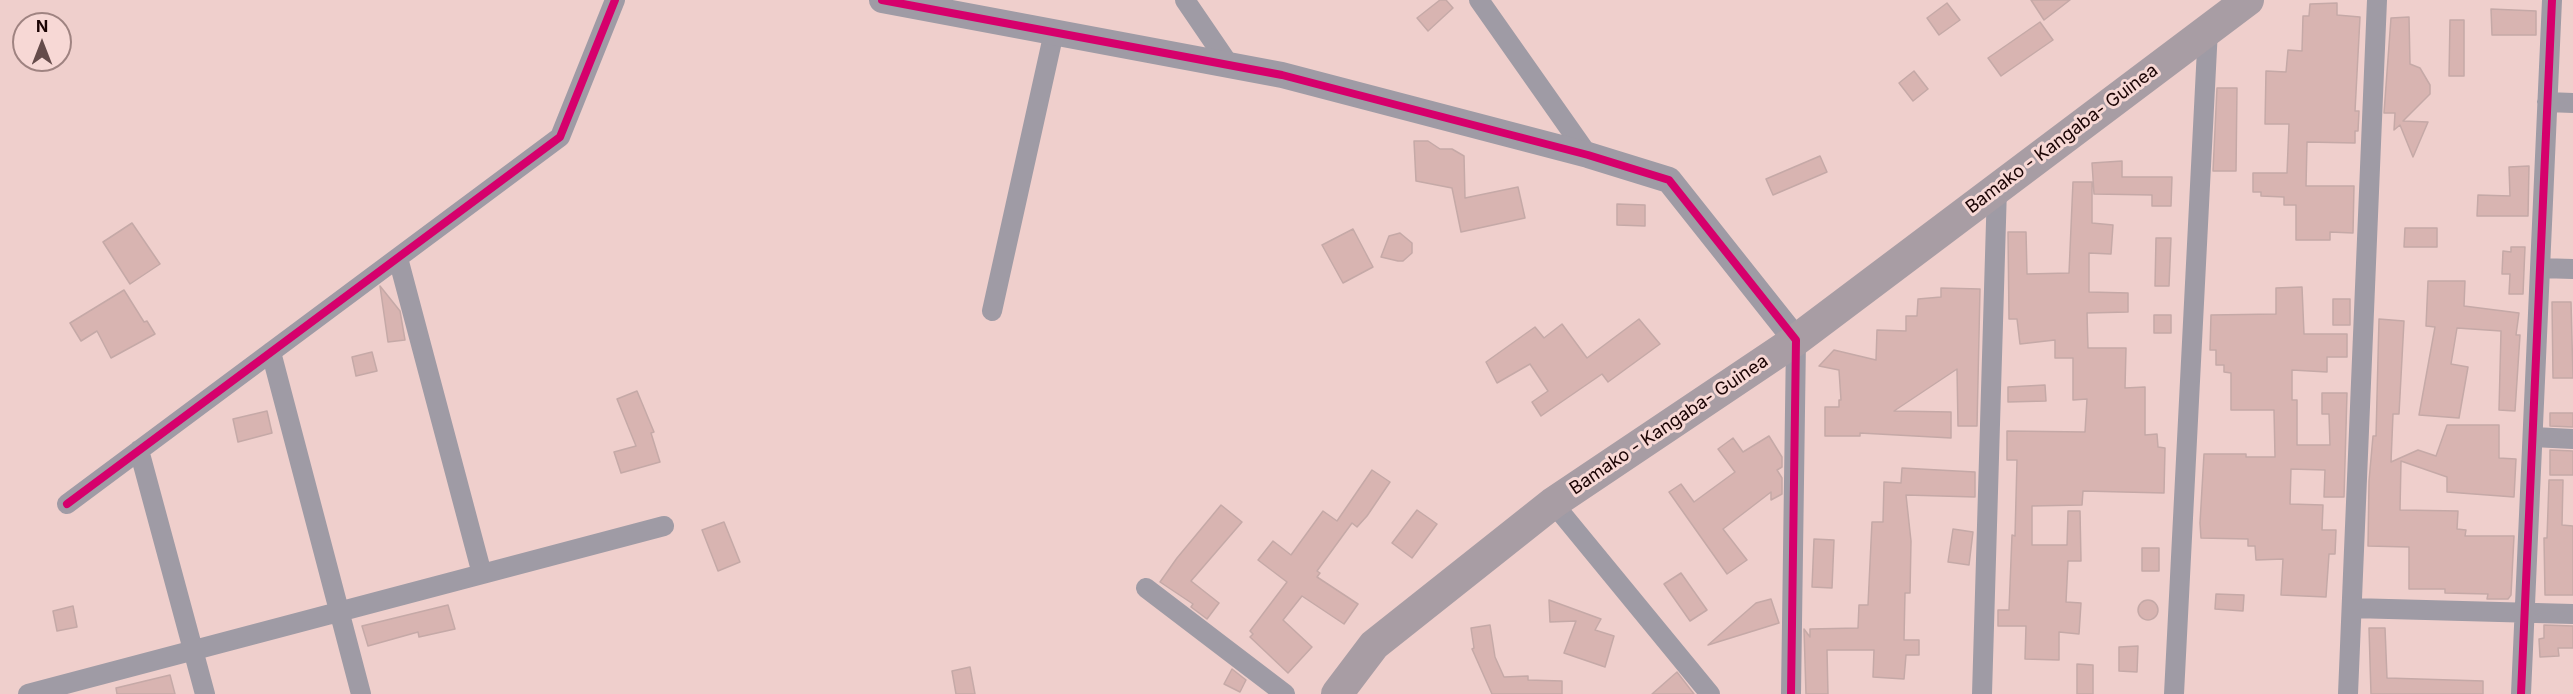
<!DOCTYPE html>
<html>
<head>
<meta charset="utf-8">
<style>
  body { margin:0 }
  #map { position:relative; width:2573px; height:694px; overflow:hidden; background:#efcfcc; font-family:Inter,sans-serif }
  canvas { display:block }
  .north { position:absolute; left:12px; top:12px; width:60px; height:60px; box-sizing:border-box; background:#f7d8d5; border:2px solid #9f8381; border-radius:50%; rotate:0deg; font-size:16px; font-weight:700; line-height:24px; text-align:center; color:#1b0404 }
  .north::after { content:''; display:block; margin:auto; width:21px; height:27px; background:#654b4a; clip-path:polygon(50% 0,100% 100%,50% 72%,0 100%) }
</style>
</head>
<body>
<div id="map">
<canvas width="2573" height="694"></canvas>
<div class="north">N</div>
</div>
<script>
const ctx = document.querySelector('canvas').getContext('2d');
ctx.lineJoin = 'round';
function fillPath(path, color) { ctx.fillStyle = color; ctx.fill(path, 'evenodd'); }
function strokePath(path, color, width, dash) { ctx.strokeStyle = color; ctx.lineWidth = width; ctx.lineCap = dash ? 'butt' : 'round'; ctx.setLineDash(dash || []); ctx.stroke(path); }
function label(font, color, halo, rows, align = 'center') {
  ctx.font = font + ' Inter,sans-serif'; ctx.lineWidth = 6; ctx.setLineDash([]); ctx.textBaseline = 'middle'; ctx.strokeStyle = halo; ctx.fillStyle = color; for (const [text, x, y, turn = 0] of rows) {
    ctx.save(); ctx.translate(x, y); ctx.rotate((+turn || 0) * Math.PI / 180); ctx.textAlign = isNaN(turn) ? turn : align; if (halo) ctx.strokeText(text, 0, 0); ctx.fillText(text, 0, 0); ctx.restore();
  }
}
const building = new Path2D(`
  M1440,0H1446L1453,8L1428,31L1417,18Z
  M2031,0H2070L2044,20Z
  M1947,3L1960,20L1939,35L1927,18Z
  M2337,3V15L2360,17L2355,111H2359L2358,131H2355V143L2307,142L2306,186H2354L2353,233L2330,232V240H2296V205H2284V197L2261,196V192H2253V173H2287L2289,124H2265L2266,71L2286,72L2288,50L2302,51L2303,16H2309L2310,4Z
  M2491,9L2536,11V35H2492Z
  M2409,17L2410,64L2420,68L2430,85V94L2403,121L2428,122L2413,157L2400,125L2394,130L2395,113H2384L2391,18Z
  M2450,20H2464V76H2449Z
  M2040,22L2053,40L2001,76L1988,58Z
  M1914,71L1928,89L1913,101L1899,83Z
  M2217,88H2237L2236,171H2213Z
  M1414,141H1428L1440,149H1452L1464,156L1465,198L1518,187L1525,218L1461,232L1452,188L1416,181Z
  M1820,156L1827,172L1773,195L1766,179Z
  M2122,161V177H2172L2171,206H2152V195L2094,194L2092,163Z
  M2529,166L2528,216H2477L2478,195L2510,196L2509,167Z
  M2073,182H2092V223L2113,225L2111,254L2089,253V292L2128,293V312L2087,313L2088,348H2126L2125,388L2145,387V435L2157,434L2158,447L2165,448L2164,493L2083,491L2082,505L2032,506V545H2067L2068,511H2080L2081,561H2068L2066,602L2081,603L2079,634L2059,632V660L2025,659L2026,626H1998V610H2009L2012,535L2015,536L2017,460H2007V431L2085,432L2087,399L2073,400V358H2055V340L2020,344L2017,319H2009L2008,232H2026L2027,274L2069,273Z
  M1617,204L1645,205V226L1617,225Z
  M132,223L160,264L130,284L103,242Z
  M2405,228H2437V247H2404Z
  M1353,229L1373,267L1343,283L1322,245Z
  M1400,233L1412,243V253L1403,261H1398L1381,257L1389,236Z
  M2156,238H2171L2169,286H2155Z
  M2511,247H2525L2523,294H2509L2510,274H2502L2503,251L2511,252Z
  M2428,281H2465L2464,306L2519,313L2516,335H2520L2515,411L2499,410L2501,331L2457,328L2451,364L2468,367L2459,418L2419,415L2435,327L2426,326Z
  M380,286L400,311L405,340L388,342Z
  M2302,287L2304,334H2347V357H2327V372L2292,370V400H2297V445H2330L2329,414H2322V393H2347L2344,497H2324L2325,470L2291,469L2290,504L2323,505L2322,530H2336L2335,554H2329L2326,597L2281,595L2283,559L2256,560L2255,546H2248V539L2201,538L2200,523L2204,454H2246V457H2275L2274,410H2231V373L2224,372V365H2216V350H2210L2211,315L2276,314V288Z
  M1941,288L1980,289L1977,426H1958L1957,369L1894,411L1951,412V438L1860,433V436H1825V407H1839V400H1841L1839,370L1819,366L1834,350L1876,360L1877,330L1906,331V316H1917L1918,299L1941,297Z
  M124,290L144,322L147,321L155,334L111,358L97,331L81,341L70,323Z
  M2333,299H2350V325H2333Z
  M2552,302H2571L2573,378H2553Z
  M2154,315H2171V333H2154Z
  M1639,319L1660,344L1608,382L1602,374L1541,416L1532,402L1548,391L1530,364L1497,383L1486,362L1535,327L1544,338L1562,324L1587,358Z
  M2379,319L2404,321L2399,414H2393L2391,462L2418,450L2436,456L2447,425H2499V458L2516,459L2514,497L2447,492V477L2401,461L2400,510L2458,511L2457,529L2466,530L2465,536H2514L2511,595L2508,599H2487L2488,594L2445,593V589H2409V547L2368,546L2369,481L2373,436H2376Z
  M372,352L377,371L356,376L352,357Z
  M2045,385L2046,401L2008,402V387Z
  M637,391L654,432L651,433L660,462L621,473L614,452L636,446L617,399Z
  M267,411L272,433L238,442L233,419Z
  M2550,413H2573V427L2550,426Z
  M1769,436L1782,457V467L1777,470L1782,478V494L1771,500V492L1723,529L1747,560L1727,574L1669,492L1681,484L1694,502L1735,472L1718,449L1733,438L1743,452Z
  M2550,450L2573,451V475H2550Z
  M1902,468L1975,472V497L1906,495L1911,541L1910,593H1905L1904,640H1919V655H1906L1904,679L1873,677L1874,650H1827L1828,694H1806L1804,629L1810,637V629L1858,628L1859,605H1868L1872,522H1883L1884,482L1901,483Z
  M1372,470L1390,482L1367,516L1357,527L1352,523L1317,571L1320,573L1317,577L1358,604L1344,624L1302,596L1283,620L1312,647L1288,673L1250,637L1253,634L1250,631L1287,582L1258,560L1273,541L1291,555L1323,511L1337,521Z
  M2549,480H2563L2562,525L2573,526V595H2545L2544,538H2547Z
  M1221,505L1242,522L1191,581L1219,603L1207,619L1191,607L1193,604L1160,582L1177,558Z
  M1417,510L1437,524L1412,558L1392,543Z
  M724,522L740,562L718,571L702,530Z
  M1953,529L1973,532L1969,565L1948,562Z
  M1814,539L1834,540L1832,588L1812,587Z
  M2142,548H2159V571H2142Z
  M1681,573L1707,610L1690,621L1664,584Z
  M2216,594L2244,595L2243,611L2215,609Z
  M1771,599L1779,623L1708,645L1756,603Z
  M1549,600L1601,619L1595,630L1614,636L1605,667L1564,653L1576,621L1550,622Z
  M2138 610a10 10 0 1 1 20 0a10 10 0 1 1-20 0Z
  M448,605L455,629L419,637L418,632L368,646L362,626Z
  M73,606L77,627L57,631L53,611Z
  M1490,625L1495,657L1504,677L1528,676V680L1562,681V694H1492L1472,649L1474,648L1471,628Z
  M2544,625L2573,626V648H2558L2559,656L2540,657L2539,639L2544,638Z
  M2369,628H2385L2387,678L2483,681V694H2371Z
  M2138,646L2137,672L2119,671V647Z
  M2077,664L2093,665V694H2077Z
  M970,667L975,694H956L952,671Z
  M1232,669L1246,680L1240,692L1224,684Z
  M1677,672L1694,694H1652Z
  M170,675L175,694H117L116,688Z`);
const minor = new Path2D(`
  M1185,0L1230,66
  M1479,0L1588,155
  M2547,102L2573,103
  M398,258L482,574
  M2540,268L2573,269
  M992,311L1054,32
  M271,352L361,694
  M2533,437L2573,439
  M139,450L205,694
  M1553,503L1710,694
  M67,504L560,137L615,0
  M1146,588L1285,694
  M2352,608L2573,614
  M28,694L664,526
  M1791,694L1796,340
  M1982,694L1997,188
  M2174,694L2208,29
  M2348,694L2377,0
  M2521,694L2552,0`);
const tertiary = new Path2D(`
  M882,0L1282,75L1588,155L1669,180L1796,340`);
const primary = new Path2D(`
  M1337,694L1374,645L1553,503L1796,340L2248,0`);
const cycleway = new Path2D(`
  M882,0L1282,75L1588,155L1669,180L1796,340L1791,694
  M67,504L560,137L615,0
  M2521,694L2552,0`);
const streetNames = [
  ["Bamako - Kangaba- Guinea",2062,139,-37],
  ["Bamako - Kangaba- Guinea",1669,425,-34]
];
fillPath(building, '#d8b4b1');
strokePath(building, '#c5a9a7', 1.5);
strokePath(minor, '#9f9ba5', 20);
strokePath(tertiary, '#9f9ba5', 26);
strokePath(primary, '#a89da4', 32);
strokePath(cycleway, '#d6006c', 8);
label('18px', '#1b0404', '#f7d8d5', streetNames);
</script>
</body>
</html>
